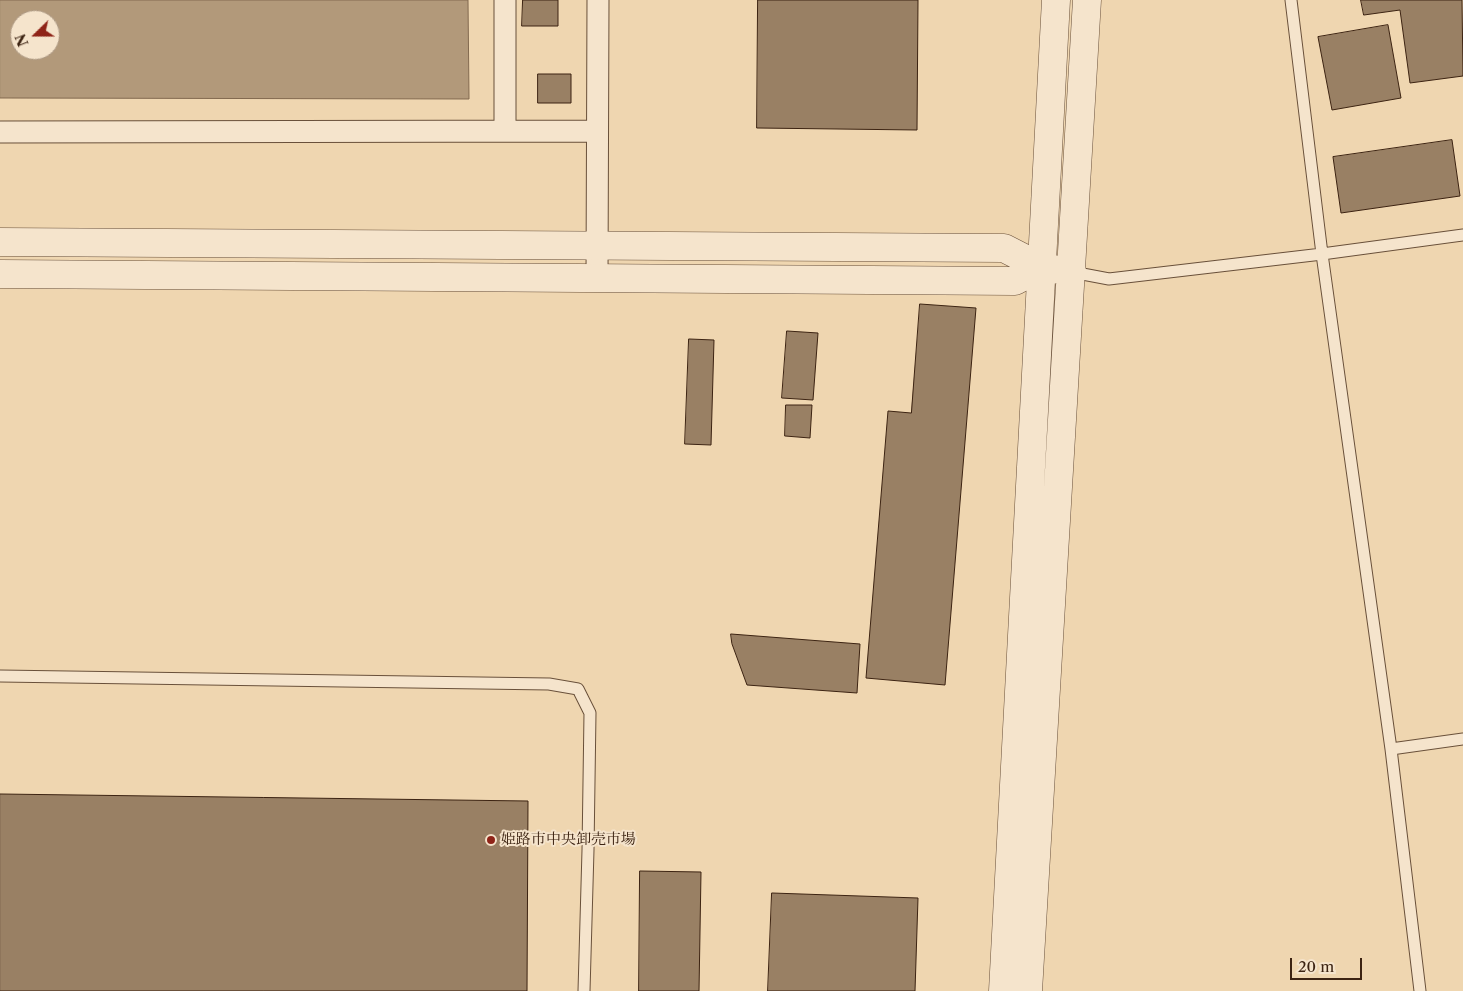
<!DOCTYPE html>
<html>
<head>
<meta charset="utf-8">
<style>
  body { margin:0 }
  #map { position:relative; width:1463px; height:991px; overflow:hidden; background:#efd6b0; font-family:"Libre Caslon Text",serif }
  canvas { display:block }
  .north { position:absolute; left:10px; top:10px; width:50px; height:50px; box-sizing:border-box; background:#f5e4cc; border:1px solid #ab9782; border-radius:50%; rotate:248deg; font-size:14px; font-weight:700; line-height:20px; text-align:center; color:#3c2312 }
  .north::after { content:''; display:block; margin:auto; width:18px; height:22px; background:#8f2418; clip-path:polygon(50% 0,100% 100%,50% 72%,0 100%) }
  .scale { position:absolute; left:1290px; top:958px; width:72px; height:22px; box-sizing:border-box; border:2px solid #3c2312; border-top:0; padding-left:6px; font-size:15px; line-height:18px; white-space:nowrap; color:#3c2312; -webkit-text-stroke:4px #f5e4cc; paint-order:stroke }
</style>
</head>
<body>
<div id="map">
<canvas width="1463" height="991"></canvas>
<div class="north">N</div>
<div class="scale">20 m</div>
</div>
<script>
const ctx = document.querySelector('canvas').getContext('2d');
ctx.lineJoin = 'round';
function fillPath(path, color) { ctx.fillStyle = color; ctx.fill(path, 'evenodd'); }
function strokePath(path, color, width, dash) { ctx.strokeStyle = color; ctx.lineWidth = width; ctx.lineCap = dash ? 'butt' : 'round'; ctx.setLineDash(dash || []); ctx.stroke(path); }
function label(font, color, halo, rows, align = 'center') {
  ctx.font = font + ' "Libre Caslon Text","Noto Serif JP",serif'; ctx.lineWidth = 4; ctx.setLineDash([]); ctx.textBaseline = 'middle'; ctx.strokeStyle = halo; ctx.fillStyle = color; for (const [text, x, y, turn = 0] of rows) {
    ctx.save(); ctx.translate(x, y); ctx.rotate((+turn || 0) * Math.PI / 180); ctx.textAlign = isNaN(turn) ? turn : align; if (halo) ctx.strokeText(text, 0, 0); ctx.fillText(text, 0, 0); ctx.restore();
  }
}
const water = new Path2D(`
  M0,0H468L469,99L0,98ZM20,20H50V50H20Z`);
const building = new Path2D(`
  M523,0H558V26H522Z
  M758,0H918L917,130L757,128Z
  M1361,0H1462L1463,76L1410,83L1400,10L1364,15Z
  M1388,25L1401,98L1332,110L1318,37Z
  M538,74H571V103H538Z
  M1452,140L1460,196L1341,213L1333,157Z
  M920,304L976,308L945,685L866,678L888,411L911,413Z
  M787,331L818,333L813,400L782,398Z
  M689,339L714,340L711,445L685,444Z
  M786,405H812L810,438L785,436Z
  M731,634L860,644L857,693L747,685L732,644Z
  M0,794L528,801L527,991H0Z
  M640,871L701,872L699,991H639Z
  M772,893L918,898L915,991H768Z`);
const service = new Path2D(`
  M1291,0L1322,254L1391,749L1420,991
  M1072,272L1109,279L1322,254L1463,235
  M0,676L549,684L578,689L590,713L588,850L584,991
  M1391,749L1463,739`);
const minor = new Path2D(`
  M505,131V0
  M0,132L597,131
  M597,278L598,0`);
const tertiary = new Path2D(`
  M0,242L1004,248L1041,267
  M0,274L1015,281L1041,267L1072,272
  M1003,991L1056,0
  M1028,991L1087,0`);
const markers = [
  [491,840,5,"#8f2418"]
];
const poiNames = [
  ["姫路市中央卸売市場",501,840]
];
fillPath(water, '#b2997a');
strokePath(water, '#836a50', 1);
fillPath(building, '#998064');
strokePath(building, '#3c2312', 1);
strokePath(service, '#69503a', 13);
strokePath(minor, '#69503a', 23);
strokePath(tertiary, '#69503a', 29);
strokePath(service, '#f5e4cc', 11);
strokePath(minor, '#f5e4cc', 21);
strokePath(tertiary, '#f5e4cc', 28);
for (const [x, y, r, color] of markers) { const dot = new Path2D(); dot.arc(x, y, r, 0, 2 * Math.PI); ctx.fillStyle = color; ctx.fill(dot); strokePath(dot, '#f5e4cc', 2); }
label('15px', '#3c2312', '#f5e4cc', poiNames, 'left');
</script>
</body>
</html>
